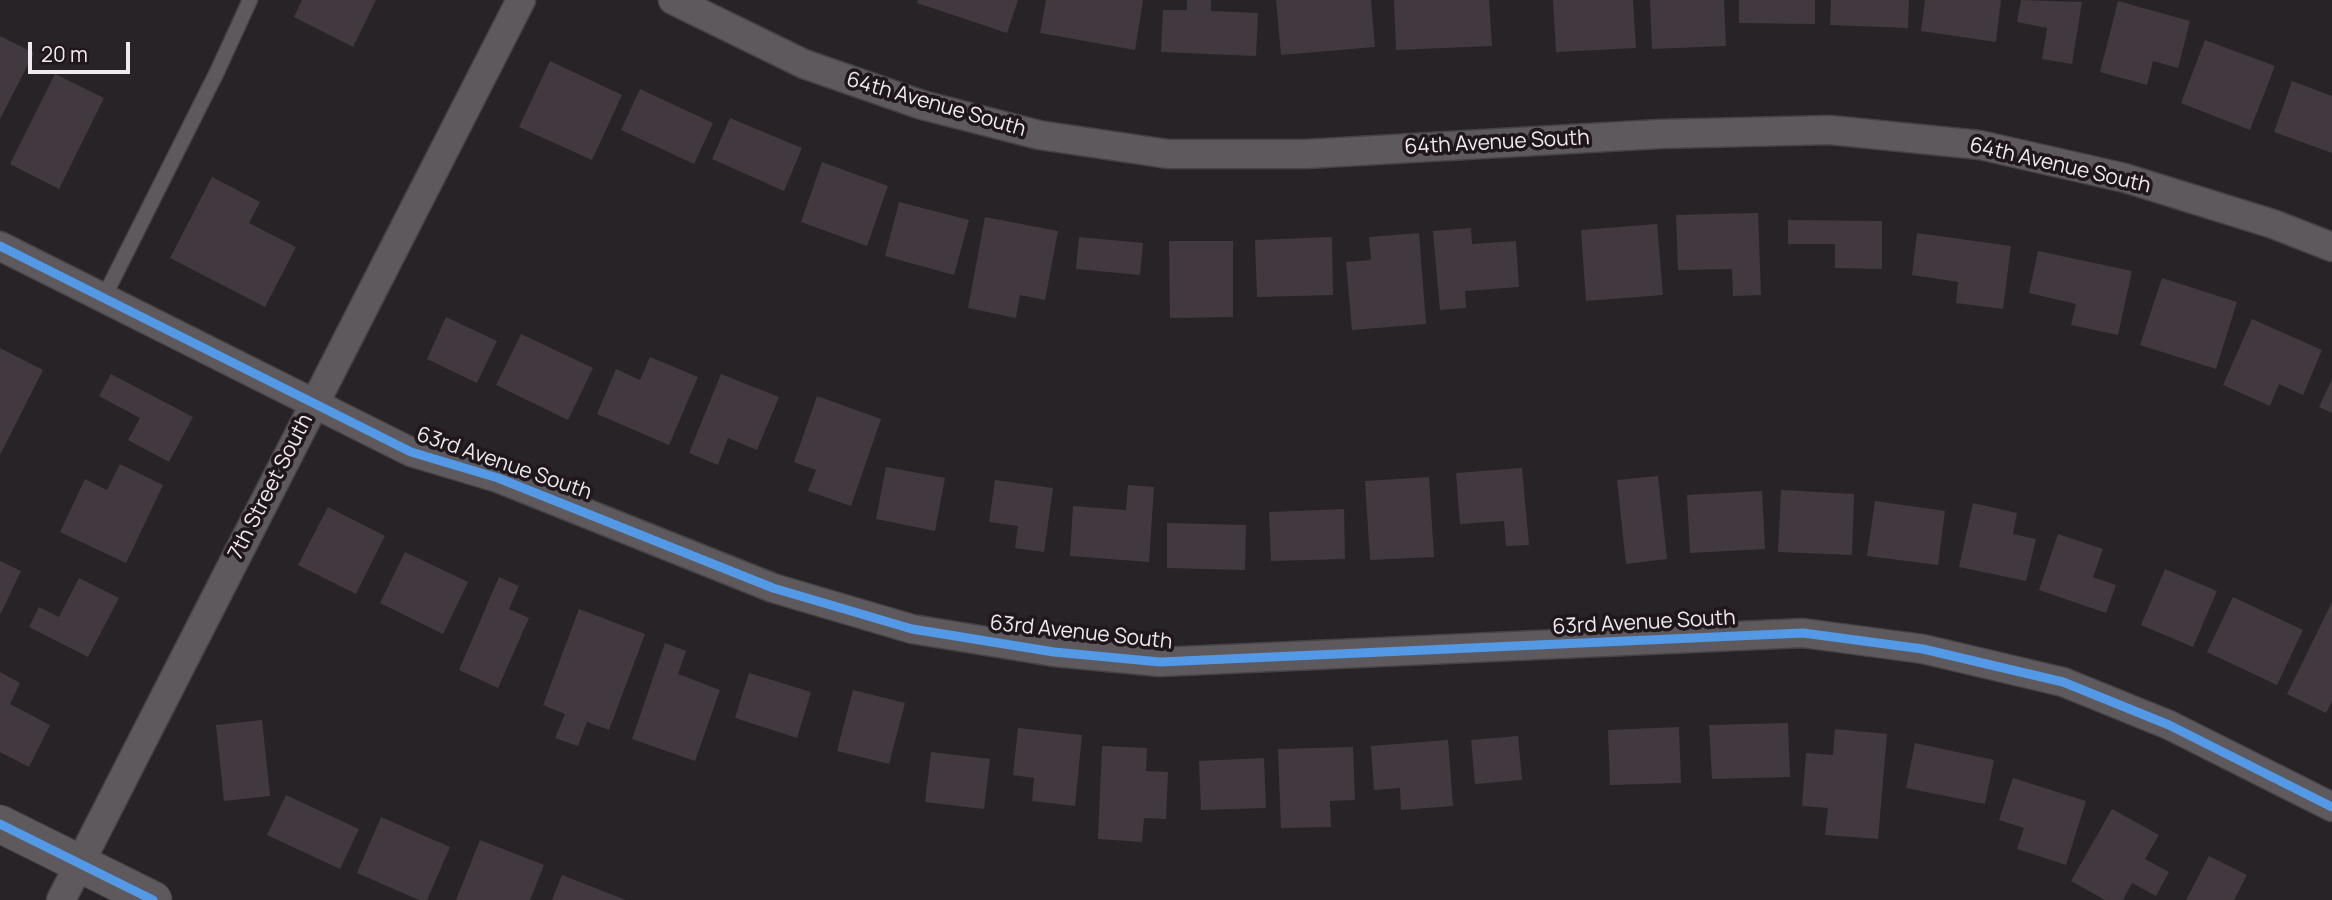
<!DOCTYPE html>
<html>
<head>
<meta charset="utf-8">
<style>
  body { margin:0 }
  #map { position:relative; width:2332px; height:900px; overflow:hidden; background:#282326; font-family:Manrope,sans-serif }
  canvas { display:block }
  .scale { position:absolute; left:28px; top:42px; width:102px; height:32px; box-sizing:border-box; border:4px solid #f0eaee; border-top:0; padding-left:9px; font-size:21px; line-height:24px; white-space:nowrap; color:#f0eaee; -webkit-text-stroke:5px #20171d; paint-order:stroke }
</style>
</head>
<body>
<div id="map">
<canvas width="2332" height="900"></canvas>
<div class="scale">20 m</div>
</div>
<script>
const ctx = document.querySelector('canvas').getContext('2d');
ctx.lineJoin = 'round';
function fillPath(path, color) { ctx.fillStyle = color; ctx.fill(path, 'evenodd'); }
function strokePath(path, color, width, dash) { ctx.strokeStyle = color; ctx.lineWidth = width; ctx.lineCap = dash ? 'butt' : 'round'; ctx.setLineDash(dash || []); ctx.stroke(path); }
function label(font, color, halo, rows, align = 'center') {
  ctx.font = font + ' Manrope,sans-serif'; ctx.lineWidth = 7; ctx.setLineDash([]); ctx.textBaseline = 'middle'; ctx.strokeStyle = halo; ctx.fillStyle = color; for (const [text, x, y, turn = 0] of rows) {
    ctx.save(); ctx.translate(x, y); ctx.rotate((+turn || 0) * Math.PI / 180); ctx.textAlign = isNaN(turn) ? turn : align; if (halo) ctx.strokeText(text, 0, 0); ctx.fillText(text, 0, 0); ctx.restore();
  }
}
const building = new Path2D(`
  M302,0H376L353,47L294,17Z
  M918,0H1018L1007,33L917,3Z
  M1046,0H1143L1135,50L1040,33Z
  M1187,0H1211V11L1258,13L1256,56L1161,52L1163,10H1187Z
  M1276,0H1371L1375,47L1281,55Z
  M1394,0H1489L1492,46L1396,50Z
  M1553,0H1633L1636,48L1556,52Z
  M1650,0H1724L1726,46L1652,49Z
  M1739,0H1815V24L1739,23Z
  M1831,0H1909L1908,28L1830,25Z
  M1925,0H2001L1996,42L1921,31Z
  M2021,0L2082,2L2072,64L2042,59L2047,28L2017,22Z
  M2118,1L2190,21L2178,68L2153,61L2147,85L2100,72Z
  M0,36L34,53L0,119Z
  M2205,40L2275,66L2250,130L2181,103Z
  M550,61L622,95L592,160L519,127Z
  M55,74L104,98L59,189L10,164Z
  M2292,81L2332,96V153L2274,132Z
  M640,89L713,123L694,164L621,130Z
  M730,118L802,148L784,191L712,159Z
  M822,162L888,186L867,246L801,222Z
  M212,177L260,202L249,223L296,247L265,307L170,258Z
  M899,202L969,220L954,275L885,256Z
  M1758,213L1761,295L1733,296L1732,269L1678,270L1676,215Z
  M985,217L1058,231L1045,300L1020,295L1016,318L968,308Z
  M1788,220L1882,221V269L1835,268V244H1788Z
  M1657,224L1663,295L1586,301L1581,230Z
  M1471,228L1472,244L1516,241L1519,287L1465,291L1466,308L1440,310L1433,231Z
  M1419,233L1426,324L1352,330L1346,262L1371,260L1369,237Z
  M1917,233L2011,246L2003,309L1956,303L1958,282L1912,275Z
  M1079,237L1143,243L1140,275L1076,269Z
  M1332,237L1333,295L1257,297L1255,240Z
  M1169,241H1233V317L1170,318Z
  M2038,251L2132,271L2118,335L2071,325L2076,304L2029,293Z
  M2162,278L2237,302L2216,369L2140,345Z
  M446,317L497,341L477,383L427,359Z
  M2252,319L2322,350L2303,395L2279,384L2270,406L2223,385Z
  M521,334L593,368L568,420L496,385Z
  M0,348L43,370L0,455Z
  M650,357L698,377L669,445L597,414L616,369L640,380Z
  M111,374L193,417L169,462L128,440L140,418L99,396Z
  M721,374L779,397L757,450L728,438L718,465L689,453Z
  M2332,379V413L2319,407Z
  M817,396L881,419L851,506L808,491L816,470L794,462Z
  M120,464L163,485L126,563L60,532L85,479L107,490Z
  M886,467L945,478L935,531L876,519Z
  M1522,468L1529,545L1506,546L1504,521L1460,524L1456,473Z
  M1658,476L1667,559L1626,564L1617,480Z
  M1429,477L1434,557L1370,560L1365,481Z
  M995,480L1053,488L1044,552L1015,548L1018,526L989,522Z
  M1128,485L1154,487L1149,562L1070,556L1073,506L1126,510Z
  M1781,490L1854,494L1852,555L1778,552Z
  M1762,491L1765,549L1690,553L1687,495Z
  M1875,501L1945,511L1938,565L1867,556Z
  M1973,503L2017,513L2013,534L2036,539L2026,581L1959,567Z
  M328,507L385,536L356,594L298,565Z
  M1344,509L1345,559L1271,561L1269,512Z
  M1167,523L1246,525L1245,570L1167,568Z
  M2058,534L2103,549L2093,577L2116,585L2106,613L2039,590Z
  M405,552L468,582L443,634L380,603Z
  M0,561L21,571L0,615Z
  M2165,569L2217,591L2193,647L2141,625Z
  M499,577L519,586L509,609L529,618L498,688L459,670Z
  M79,578L119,598L88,657L29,627L39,607L59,617Z
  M2233,597L2303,630L2277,685L2207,652Z
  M2332,602V701L2326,713L2287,694Z
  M579,609L645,634L609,730L587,722L578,746L555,738L565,714L543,705Z
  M665,643L686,651L678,674L720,690L695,761L632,739Z
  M0,672L20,683L10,704L50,725L29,767L0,752Z
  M749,673L811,692L797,738L735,718Z
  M853,690L905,703L889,764L837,751Z
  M262,720L270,796L224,801L216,725Z
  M1788,723L1790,777L1712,779L1709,725Z
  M1679,727L1681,783L1610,785L1608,730Z
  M1018,728L1082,735L1075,806L1032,801L1034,778L1013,775Z
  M1835,729L1887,734L1878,839L1825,835L1828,808L1802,806L1806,753L1833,755Z
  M1518,736L1522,780L1475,784L1471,740Z
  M1448,740L1453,806L1401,810L1400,788L1374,790L1371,746Z
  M1915,743L1994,760L1985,804L1906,788Z
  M1102,746L1147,748L1146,771L1168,772L1166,819L1144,818L1142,842L1098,839Z
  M1353,747L1355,800L1330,801L1331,827L1281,828L1278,749Z
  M931,752L990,759L984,809L925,802Z
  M1264,758L1266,808L1201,810L1199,761Z
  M2013,778L2086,801L2066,865L2017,849L2024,828L1999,820Z
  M286,795L359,829L340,869L267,835Z
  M2112,809L2159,835L2145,859L2169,872L2156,896L2132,883L2123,900H2105L2071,881Z
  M381,817L450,847L427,900H419L357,873Z
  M480,840L544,865L530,900H456Z
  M2209,856L2247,875L2234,900H2186Z
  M562,875L626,900H552Z`);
const service = new Path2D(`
  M104,297L217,72L250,0`);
const minor = new Path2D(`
  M673,0L804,64L922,105L1039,135L1168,154H1306L1660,134L1830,130L1980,145L2125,178L2273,224L2332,247
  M0,246L411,452L498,478L773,588L912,629L1054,652L1160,662L1803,633L1923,649L2063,682L2169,725L2332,807
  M61,900L521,0`);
const tertiary = new Path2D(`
  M0,824L153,900`);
const cycleway = new Path2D(`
  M0,246L411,452L498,478L773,588L912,629L1054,652L1160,662L1803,633L1923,649L2063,682L2169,725L2332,807
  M0,824L153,900`);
const streetNames = [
  ["64th Avenue South",936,105,16],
  ["64th Avenue South",1497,143,-3],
  ["64th Avenue South",2060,166,13],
  ["63rd Avenue South",504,464,19],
  ["7th Street South",271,487,-63],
  ["63rd Avenue South",1644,623,-3],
  ["63rd Avenue South",1081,633,6]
];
fillPath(building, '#41393f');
strokePath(service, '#454144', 17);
strokePath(minor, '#454144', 31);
strokePath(tertiary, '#454144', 39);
strokePath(service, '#5e595c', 14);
strokePath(minor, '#5e595c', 28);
strokePath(tertiary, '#5e595c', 37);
strokePath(cycleway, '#5399e6', 9);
label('21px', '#f0eaee', '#20171d', streetNames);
</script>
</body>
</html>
